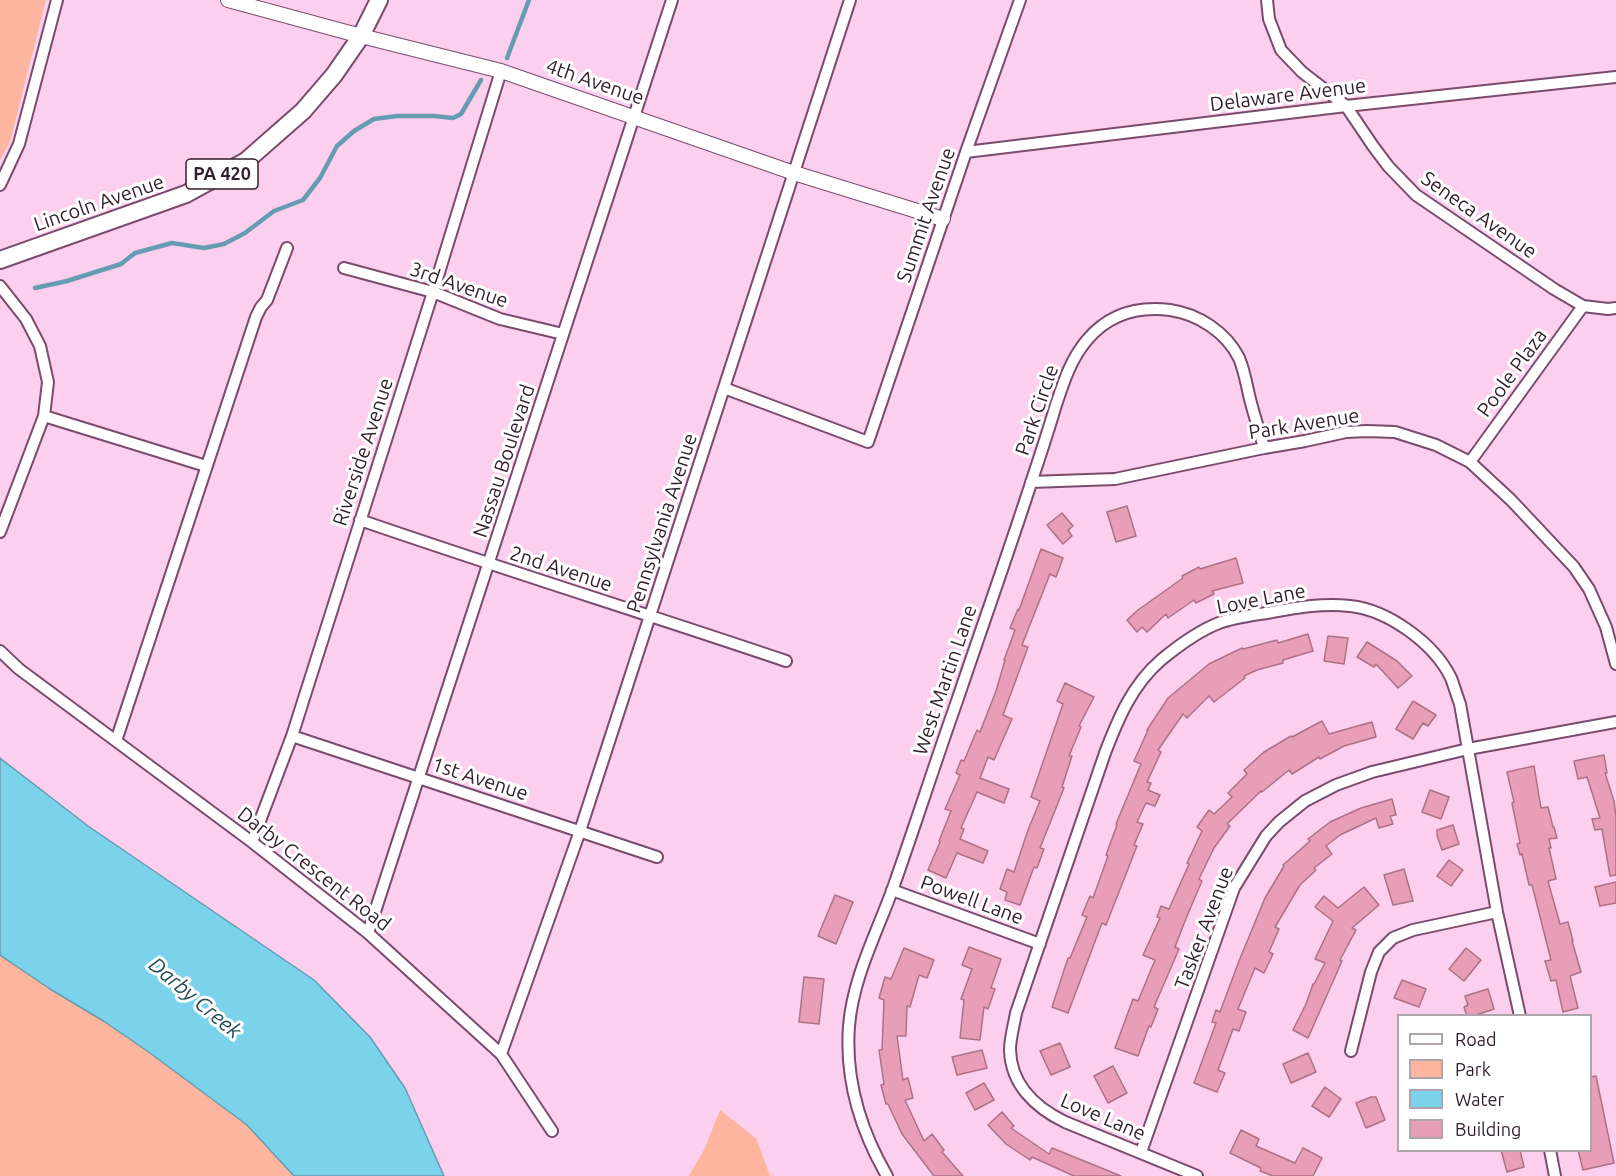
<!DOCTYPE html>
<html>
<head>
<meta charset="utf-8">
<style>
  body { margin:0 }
  #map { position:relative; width:1616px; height:1176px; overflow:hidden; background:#fccfee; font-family:Ubuntu,sans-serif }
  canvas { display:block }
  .legend { position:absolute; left:1397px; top:1014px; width:195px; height:138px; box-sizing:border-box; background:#fff; border:2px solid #ada5ab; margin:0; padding:8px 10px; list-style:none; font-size:18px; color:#331e2d }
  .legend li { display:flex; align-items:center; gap:12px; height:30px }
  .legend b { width:30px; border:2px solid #ada5ab }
</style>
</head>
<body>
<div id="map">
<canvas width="1616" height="1176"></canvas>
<ul class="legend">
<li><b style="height:8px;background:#fff"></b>Road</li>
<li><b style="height:16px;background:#fdb59f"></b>Park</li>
<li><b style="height:16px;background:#7ad2eb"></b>Water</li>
<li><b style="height:16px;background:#e79eb6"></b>Building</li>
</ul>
</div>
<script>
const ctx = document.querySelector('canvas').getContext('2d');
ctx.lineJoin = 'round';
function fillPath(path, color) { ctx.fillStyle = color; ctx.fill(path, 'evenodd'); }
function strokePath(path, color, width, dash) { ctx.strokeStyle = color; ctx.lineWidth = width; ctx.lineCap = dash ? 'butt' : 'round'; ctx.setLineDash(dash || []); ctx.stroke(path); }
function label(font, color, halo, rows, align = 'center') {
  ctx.font = font + ' Ubuntu,sans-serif'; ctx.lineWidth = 6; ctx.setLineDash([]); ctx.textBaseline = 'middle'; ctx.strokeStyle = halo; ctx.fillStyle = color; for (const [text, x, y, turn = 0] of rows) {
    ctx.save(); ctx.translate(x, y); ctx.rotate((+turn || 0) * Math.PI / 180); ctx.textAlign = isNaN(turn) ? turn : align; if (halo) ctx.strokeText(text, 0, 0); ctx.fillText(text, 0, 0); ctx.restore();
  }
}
const green = new Path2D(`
  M0,0H46L10,142L0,160Z
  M0,931L160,1047L307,1176H0Z
  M720,1110L756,1138L770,1176H689L705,1148Z`);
const water = new Path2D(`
  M0,758L88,826L314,980L370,1037L405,1088L444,1176H294L247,1125L150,1053L105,1022L50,989L0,955Z`);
const stream = new Path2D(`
  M507,58L529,0
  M35,288L67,281L121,264L135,253L172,243L204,248L224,244L245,233L274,211L303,200L320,178L337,146L354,131L374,119L397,116H434L453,118L461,114L481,80`);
const building = new Path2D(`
  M1127,506L1136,536L1116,542L1107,512Z
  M1062,513L1073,526L1068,530L1072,536L1063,544L1047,525Z
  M1041,549L1063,558L1056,577L1050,574L1022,645L1028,647L1003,715L1012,719L994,760L988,757L980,778L1009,789L1004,803L977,792L961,828L964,829L960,839L988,851L983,863L957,853L946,878L928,870L940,842L939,841L951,811L945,809L960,775L956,773L961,760L964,761L977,730L980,732L996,691L1005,660H1004L1015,630L1010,628L1018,609L1019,610Z
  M1236,558L1243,583L1212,591L1214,594L1196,603L1194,600L1168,618L1166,614L1147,632L1142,627L1137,632L1127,620L1138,610L1183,578L1182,576L1199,567L1200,569Z
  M1308,634L1313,651L1283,660V663L1257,670L1244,676L1245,678L1214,702L1209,696L1187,718L1183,714L1158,750L1161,752L1147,782L1151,783L1148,790L1160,795L1155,806L1146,803L1137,822L1143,824L1134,845L1137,846L1106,925L1102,923L1068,1013L1052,1007L1068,958H1070L1087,917L1082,915L1090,896L1093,898L1108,856L1106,855L1117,825L1116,824L1141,764L1134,761L1148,730H1147L1168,698L1209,664L1242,648L1243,649L1277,640L1278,643Z
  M1328,636L1348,638L1344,664L1324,661Z
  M1367,642L1397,661L1412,676L1398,688L1376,664L1374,667L1357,657Z
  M1065,683L1094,697L1079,726L1081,727L1069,756H1072L1062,787L1064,788L1040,848L1044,849L1037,868L1034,867L1020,905L1005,900L1007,892L1000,889L1007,869L1014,872L1028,830L1040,801L1031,797L1063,704L1057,701Z
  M1413,701L1436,715L1428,726L1423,723L1413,739L1396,729Z
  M1322,721L1329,734L1372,722L1376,737L1344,746L1320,759L1319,757L1292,774L1289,770L1262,792L1261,791L1227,824L1230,826L1214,848L1199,879L1202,881L1187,916L1175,947L1179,949L1154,1007L1158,1009L1151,1027L1149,1026L1138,1056L1115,1048L1133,999L1138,1001L1155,960L1143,955L1160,918L1157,917L1161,906L1169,909L1189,864L1187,863L1202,831L1197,827L1209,810L1214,814L1232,797L1228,793L1247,774L1244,770L1264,752L1291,736L1292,737Z
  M1604,755L1607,773H1605L1614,801L1616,816V875L1610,876L1602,829L1595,830L1592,819L1600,818L1587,777L1578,779L1574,761Z
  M1534,766L1541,808L1548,807L1553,827H1554L1557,838L1549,839L1551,848H1549L1556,879L1548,881L1560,924L1568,922L1573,941H1572L1581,972L1570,976L1578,1008L1563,1012L1556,980L1551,981L1545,961L1551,960L1532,885H1529L1522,854L1520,855L1517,844L1520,843L1512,803L1514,802L1507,772Z
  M1430,790L1449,797L1441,819L1422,812Z
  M1392,799L1396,815L1390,816L1393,824L1379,828L1376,818L1340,835L1326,846L1332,854L1314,868L1316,870L1300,885L1275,927L1279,929L1269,952L1273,954L1264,973L1255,968L1238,1009L1246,1012L1239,1031L1233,1029L1218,1070L1225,1073L1217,1092L1194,1083L1216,1023L1212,1022L1216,1010L1220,1012L1239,961L1265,898L1284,866L1283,865L1310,841L1308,839L1330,822L1361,808Z
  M1453,825L1459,844L1442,850L1437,835V830Z
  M1449,860L1463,870L1451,886L1437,876Z
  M1404,869L1413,901L1393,905L1384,875Z
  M1616,882V903L1600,906L1595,887Z
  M1364,887L1379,905L1352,928L1356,930L1340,960L1342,961L1308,1038L1293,1030L1306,1004L1313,984H1314L1325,963L1315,959L1333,921L1315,907L1324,896L1338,908Z
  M835,895L853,902L836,944L818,936Z
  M969,947L1001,959L991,988L995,989L988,1009L984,1007L980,1040L960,1038L964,1000L961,999L972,969L962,965Z
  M904,948L934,960L927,978L919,975L910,1007L907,1006L906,1036H897L903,1080L908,1078L913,1098L905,1100L924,1141L932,1134L944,1150L942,1152L963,1176H934L902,1134L888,1104H886L881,1085L884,1084L879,1050H882L884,1000L879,998L885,977L891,979Z
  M1466,948L1481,960L1464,981L1449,969Z
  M804,977L824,979L819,1024L799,1022Z
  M1402,980L1426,989L1419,1007L1394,998Z
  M1488,989L1494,1009L1473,1016H1467L1464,1007L1468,1005L1465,996Z
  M1060,1043L1070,1067L1051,1075L1040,1051Z
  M982,1050L987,1068L957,1075L952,1057Z
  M1308,1053L1316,1072L1291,1083L1283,1064Z
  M1113,1066L1127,1093L1108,1103L1094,1076Z
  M1596,1076L1614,1163L1583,1170L1578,1150H1590V1077Z
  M984,1083L994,1100L975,1110L966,1093Z
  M1325,1087L1341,1099L1329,1117L1312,1106Z
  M1371,1097H1376L1385,1120L1366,1128L1356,1103Z
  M1002,1112L1014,1126L1011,1128L1049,1154L1052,1148L1121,1176H1074L1032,1157L1030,1160L1006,1144L988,1125Z
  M1241,1130L1259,1139L1256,1146L1295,1163L1303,1148L1322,1158L1313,1176H1273L1260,1171L1261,1168L1230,1153Z
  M1501,1150H1520L1524,1167L1507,1172Z`);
const minor = new Path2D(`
  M1267,0L1269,19L1281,50L1302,72L1346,106L1373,146L1388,166L1416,195L1554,289L1583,306L1608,309L1616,308
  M966,152L1346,106L1616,77
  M0,185L19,144L57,0
  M344,268L433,292L500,319L563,334
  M0,286L26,319L40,346L48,382L44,416L0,532
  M724,388L868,442L966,152L1020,0
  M44,416L206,466
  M1470,462L1583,306
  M1031,482L1115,479L1264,448L1305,441L1346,432L1367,431L1395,432L1436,445L1470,462L1511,500L1574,567L1589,589L1606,627L1616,664
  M360,520C502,569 644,613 786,661
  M0,651L19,669L252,842L368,933L501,1054L552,1131
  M292,736L657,857
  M116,741L256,317L261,307L267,300L287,248
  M252,842L292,736L433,292L501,71
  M892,890L1040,944
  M368,933L672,0
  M1351,1051L1371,972L1379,952L1393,938L1413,930L1497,912
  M501,1054L580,831L850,0
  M1550,1150L1555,1176
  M1141,1152L1234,888L1266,836L1279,822L1305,801L1336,785L1372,772L1468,749L1616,722
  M887,1176C861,1131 845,1079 849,1026C853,977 877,933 893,888C915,826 935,763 957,701C982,627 1008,554 1032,480C1040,456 1048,432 1055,408C1063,384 1070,360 1087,340C1108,315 1137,306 1170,310C1198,314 1226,332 1239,358C1245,372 1247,388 1251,403C1255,418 1260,433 1264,448
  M1197,1176L1065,1122C1036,1108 1011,1085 1010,1050C1010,1038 1014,1025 1016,1013L1105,753C1118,719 1132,685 1161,660C1178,646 1198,631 1219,623C1235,617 1255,615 1272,612C1298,607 1324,603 1350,606C1388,610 1434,643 1451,678C1454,686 1457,696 1460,704L1497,912L1520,1016`);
const tertiary = new Path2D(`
  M228,0L361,36L501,71L794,173L943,219`);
const primary = new Path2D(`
  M0,260L186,194L246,161L303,111L334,75L361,36L379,0`);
const shields = [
  [222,174,72]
];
const shieldNames = [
  ["PA 420",222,174]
];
const streetNames = [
  ["4th Avenue",595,82,19],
  ["Delaware Avenue",1288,95,-7],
  ["Lincoln Avenue",99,203,-19],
  ["Summit Avenue",926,215,-71],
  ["Seneca Avenue",1479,215,35],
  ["3rd Avenue",459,285,19],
  ["Poole Plaza",1512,373,-54],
  ["Park Circle",1037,410,-71],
  ["Park Avenue",1304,424,-9],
  ["Riverside Avenue",363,452,-72],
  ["Nassau Boulevard",504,461,-72],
  ["Pennsylvania Avenue",662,523,-72],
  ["2nd Avenue",561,569,18],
  ["Love Lane",1261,599,-11],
  ["West Martin Lane",945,680,-71],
  ["1st Avenue",480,779,18],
  ["Darby Crescent Road",314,869,38],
  ["Powell Lane",972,900,20],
  ["Tasker Avenue",1204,928,-69],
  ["Love Lane",1103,1117,23]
];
const waterNames = [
  ["Darby Creek",195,998,40]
];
fillPath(green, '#fdb59f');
fillPath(water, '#7ad2eb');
strokePath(water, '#659cb2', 1.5);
strokePath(stream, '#659cb2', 4.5);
fillPath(building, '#e79eb6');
strokePath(building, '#ad7185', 1.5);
strokePath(minor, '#7a4b6d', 14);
strokePath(tertiary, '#7a4b6d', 16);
strokePath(primary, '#7a4b6d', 20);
strokePath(minor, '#fff', 10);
strokePath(tertiary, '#fff', 14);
strokePath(primary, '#fff', 16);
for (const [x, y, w] of shields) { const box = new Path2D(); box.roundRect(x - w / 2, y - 15, w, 30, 4.5); ctx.fillStyle = '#fff'; ctx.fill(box); strokePath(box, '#331e2d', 1.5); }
label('bold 18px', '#331e2d', null, shieldNames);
label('20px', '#331e2d', '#fff', streetNames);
label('italic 21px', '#244c57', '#fff', waterNames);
</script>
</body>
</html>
